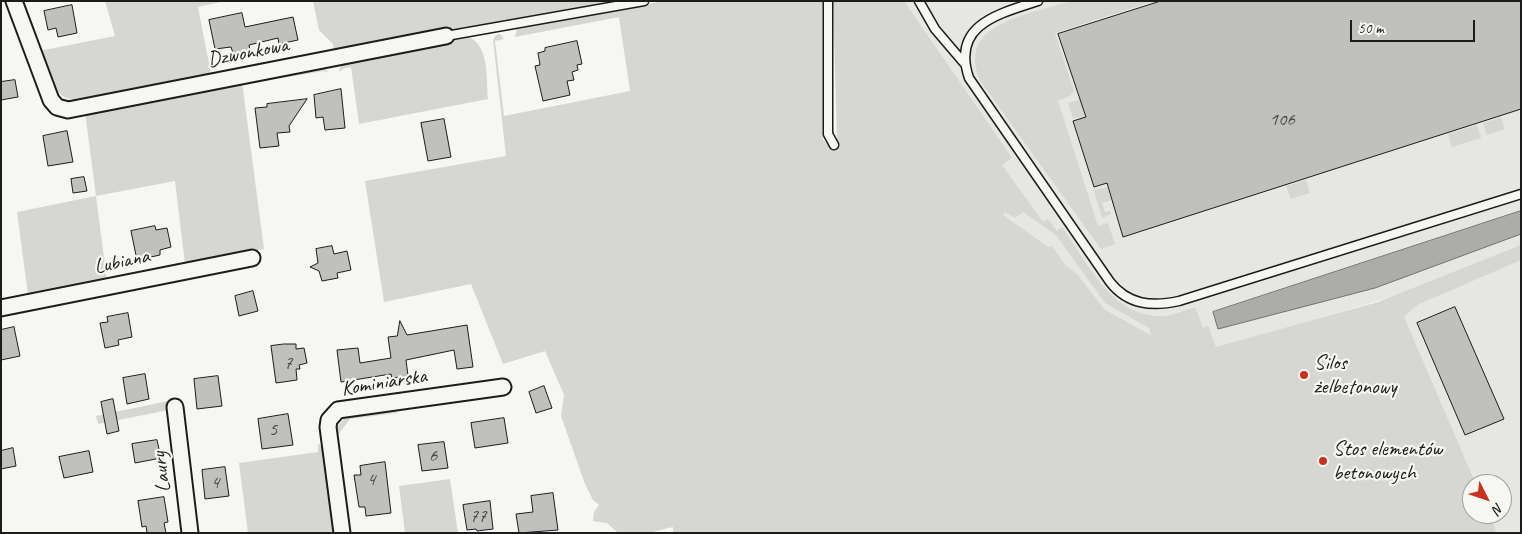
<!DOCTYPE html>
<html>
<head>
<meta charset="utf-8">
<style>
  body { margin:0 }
  #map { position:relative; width:1522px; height:534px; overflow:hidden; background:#f6f6f2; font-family:Caveat,sans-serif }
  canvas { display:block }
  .frame { position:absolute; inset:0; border:2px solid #1c1c1c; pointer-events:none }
  .north { position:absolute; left:1462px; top:474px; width:50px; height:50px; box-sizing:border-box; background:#f6f6f2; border:1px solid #9f9f9c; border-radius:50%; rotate:131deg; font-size:14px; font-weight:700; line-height:20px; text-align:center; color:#1c1c1c }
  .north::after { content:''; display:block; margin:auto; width:18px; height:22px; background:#c8321e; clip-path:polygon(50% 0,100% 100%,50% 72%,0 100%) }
  .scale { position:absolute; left:1350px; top:20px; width:125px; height:22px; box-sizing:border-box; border:2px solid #1c1c1c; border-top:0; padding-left:6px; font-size:15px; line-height:18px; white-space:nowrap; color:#1c1c1c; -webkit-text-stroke:4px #f6f6f2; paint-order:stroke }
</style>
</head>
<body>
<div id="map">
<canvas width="1522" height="534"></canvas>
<div class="frame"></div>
<div class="north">N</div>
<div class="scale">50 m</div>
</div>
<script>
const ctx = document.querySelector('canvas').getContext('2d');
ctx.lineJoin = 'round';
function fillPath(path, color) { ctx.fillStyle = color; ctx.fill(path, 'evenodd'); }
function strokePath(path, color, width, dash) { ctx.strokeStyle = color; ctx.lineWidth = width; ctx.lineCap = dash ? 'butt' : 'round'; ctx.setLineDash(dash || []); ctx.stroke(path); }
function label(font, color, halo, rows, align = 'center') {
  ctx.font = font + ' Caveat,sans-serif'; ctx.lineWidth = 4.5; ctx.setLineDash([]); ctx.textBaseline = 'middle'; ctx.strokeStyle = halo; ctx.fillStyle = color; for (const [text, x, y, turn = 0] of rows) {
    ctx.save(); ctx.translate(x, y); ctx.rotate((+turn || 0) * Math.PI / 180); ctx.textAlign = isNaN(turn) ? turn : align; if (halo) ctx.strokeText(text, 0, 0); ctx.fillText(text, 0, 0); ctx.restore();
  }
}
const built = new Path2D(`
  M833,1H1521V533H1497L1489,514H1502V484H1476L1394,296L1191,357L931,213L834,16Z`);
const green = new Path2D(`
  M105,1H225L198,7L211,74L233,70L231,74L85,100C51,103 50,77 39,51L115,36Z
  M313,1H619L334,52L333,44L319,30Z
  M663,1H823V140L833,149L837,140L833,1H904L1012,158L1002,165L1043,222L1048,219L1057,231L1062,227C1087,262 1110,314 1158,316C1170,317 1183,311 1195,307L1203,328L1208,326L1216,347L1378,302L1521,245V260L1417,305L1404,317L1476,484H1472V514H1489L1497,533H673V527L648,533H618L607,523L593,521L594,512L599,505L593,500L585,484L561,416L564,395L545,351L503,364L471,284L384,302L365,181L506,156L493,40L496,35L500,34L504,39L495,41L504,116L630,91L619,17L515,37L517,29ZM1005,212L1015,218L1023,212L1056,235L1105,303L1149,328L1151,335L1104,309L1077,274L1066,266L1052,246L1048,247L1003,215Z
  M1071,1H1154L1055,33L1074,91L1070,96L1058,101L1098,226L1108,223L1115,244L1101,249L981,82C953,23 1032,14 1071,1Z
  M469,37C490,47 486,79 488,99L359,124L351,67L345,68L339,72L342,61Z
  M321,65L329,73L324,71L263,81V76Z
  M242,82L264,249L185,264L175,181L96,196L107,281L11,299L28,295L17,212L96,196L85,112Z
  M1080,99L1085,117L1073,118L1068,103Z
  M1501,117L1505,129L1487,135L1483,123Z
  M1477,125L1481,138L1452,147L1448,134Z
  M1306,180L1310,193L1291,199L1286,186Z
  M1093,187L1095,190L1107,187L1111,200L1102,203L1105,212L1110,211L1111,214L1102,218Z
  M168,401L169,410L98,424L96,416Z
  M395,410L397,413L350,419L337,436L334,430L346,417Z
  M318,443L325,450L336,533H248L239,463L318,452Z
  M450,479L458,533H405L399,486Z`);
const water = new Path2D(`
  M1521,211V234L1375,288L1218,329L1213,312Z`);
const building = new Path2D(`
  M1161,1H1521V109L1123,237L1107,183L1094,187L1073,121L1086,117L1058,34Z
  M72,5L77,33L58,37L56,28L48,30L44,11Z
  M242,13L245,27L293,17L298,40L279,44L278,38L249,45L250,50L233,53L231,47L215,49L209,20Z
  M577,41L582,64L577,65L578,70L572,72L574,80L567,81L570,95L543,101L535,66L540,65L538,53L545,51V48Z
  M15,80L18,97L1,100V82Z
  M341,89L345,128L325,130L323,117L316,118L314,95Z
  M307,99L289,126L290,132L277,133L279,146L260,148L255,108L267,107V104Z
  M444,119L451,157L428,161L421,123Z
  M67,131L73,162L48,166L43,136Z
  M84,177L87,191L73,193L71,179Z
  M155,226L156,230L167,228L171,247L160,250V255L137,260L131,231Z
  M332,246L334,254L347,251L351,270L337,273L338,278L322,281L319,271L310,267L318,263L316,249Z
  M253,291L258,311L239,316L235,296Z
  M1455,307L1504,419L1465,435L1417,323Z
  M128,313L132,337L118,340L119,345L105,348L100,323L108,322L107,317Z
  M400,321L407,335L467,325L473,367L457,369L454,350L406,360L408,376L392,378L391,374L341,382L337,350L358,348L360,363L391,358L388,337L397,336Z
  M14,327L20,356L1,360V330Z
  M284,344H296V349L304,348L307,363L299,365L300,369H296L297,380L276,383L271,346Z
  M145,374L149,399L127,404L123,378Z
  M218,376L222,406L197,409L194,379Z
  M544,386L552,408L536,413L529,392Z
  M113,399L119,431L107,434L101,402Z
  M288,414L293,445L262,449L258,419Z
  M504,418L508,443L475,448L471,423Z
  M157,440L161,458L135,463L132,444Z
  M444,442L448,468L422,471L418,445Z
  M13,448L16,466L1,469V451Z
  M89,451L93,472L64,478L59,457Z
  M385,462L391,513L366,516L365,507H359L354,475H361L360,466Z
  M225,467L229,496L205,499L202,470Z
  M553,493L558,530L519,533L516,514L533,512L531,496Z
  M164,497L168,522L164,523L166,533H147L146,526L142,527L138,501Z
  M490,501L493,529L477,531L476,529L467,530L463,505Z`);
const lane = new Path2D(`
  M828,1V134L834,145
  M919,1L935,29L964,63
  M1038,1C998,14 951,25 969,78L1110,282C1128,305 1152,307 1179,301L1521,194
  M446,36L644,1`);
const street = new Path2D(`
  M14,1L51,100L57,107L68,110L446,36
  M1,308L252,258
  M175,407L190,533
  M342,533L328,427L329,420L338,410L503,387`);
const markers = [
  [1304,375,5,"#c8321e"],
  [1323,461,5,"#c8321e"]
];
const numberNames = [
  ["106",1282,120],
  ["7",288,364],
  ["5",273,430],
  ["6",433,456],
  ["4",371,480],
  ["4",215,483],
  ["77",478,517]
];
const streetNames = [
  ["Dzwonkowa",248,53,-11],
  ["Lubiana",122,262,-12],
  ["Kominiarska",384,383,-9],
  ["Laury",162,472,-97]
];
const poiNames = [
  ["Silos",1314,363],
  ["żelbetonowy",1314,387],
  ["Stos elementów",1333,449],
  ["betonowych",1333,473]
];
fillPath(built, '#e6e6e2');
fillPath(green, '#d6d6d2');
fillPath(water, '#acaca9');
strokePath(water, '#727271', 1);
fillPath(building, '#c0c0bd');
strokePath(building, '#1c1c1c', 1);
strokePath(lane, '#1c1c1c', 11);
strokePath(street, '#1c1c1c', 19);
strokePath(lane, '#f6f6f2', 8);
strokePath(street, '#f6f6f2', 15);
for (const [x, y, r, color] of markers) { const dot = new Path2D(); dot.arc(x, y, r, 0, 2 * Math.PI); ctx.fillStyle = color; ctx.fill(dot); strokePath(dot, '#f6f6f2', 2); }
label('19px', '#454544', null, numberNames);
label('21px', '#1c1c1c', '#f6f6f2', streetNames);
label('21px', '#1c1c1c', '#f6f6f2', poiNames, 'left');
</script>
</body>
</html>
